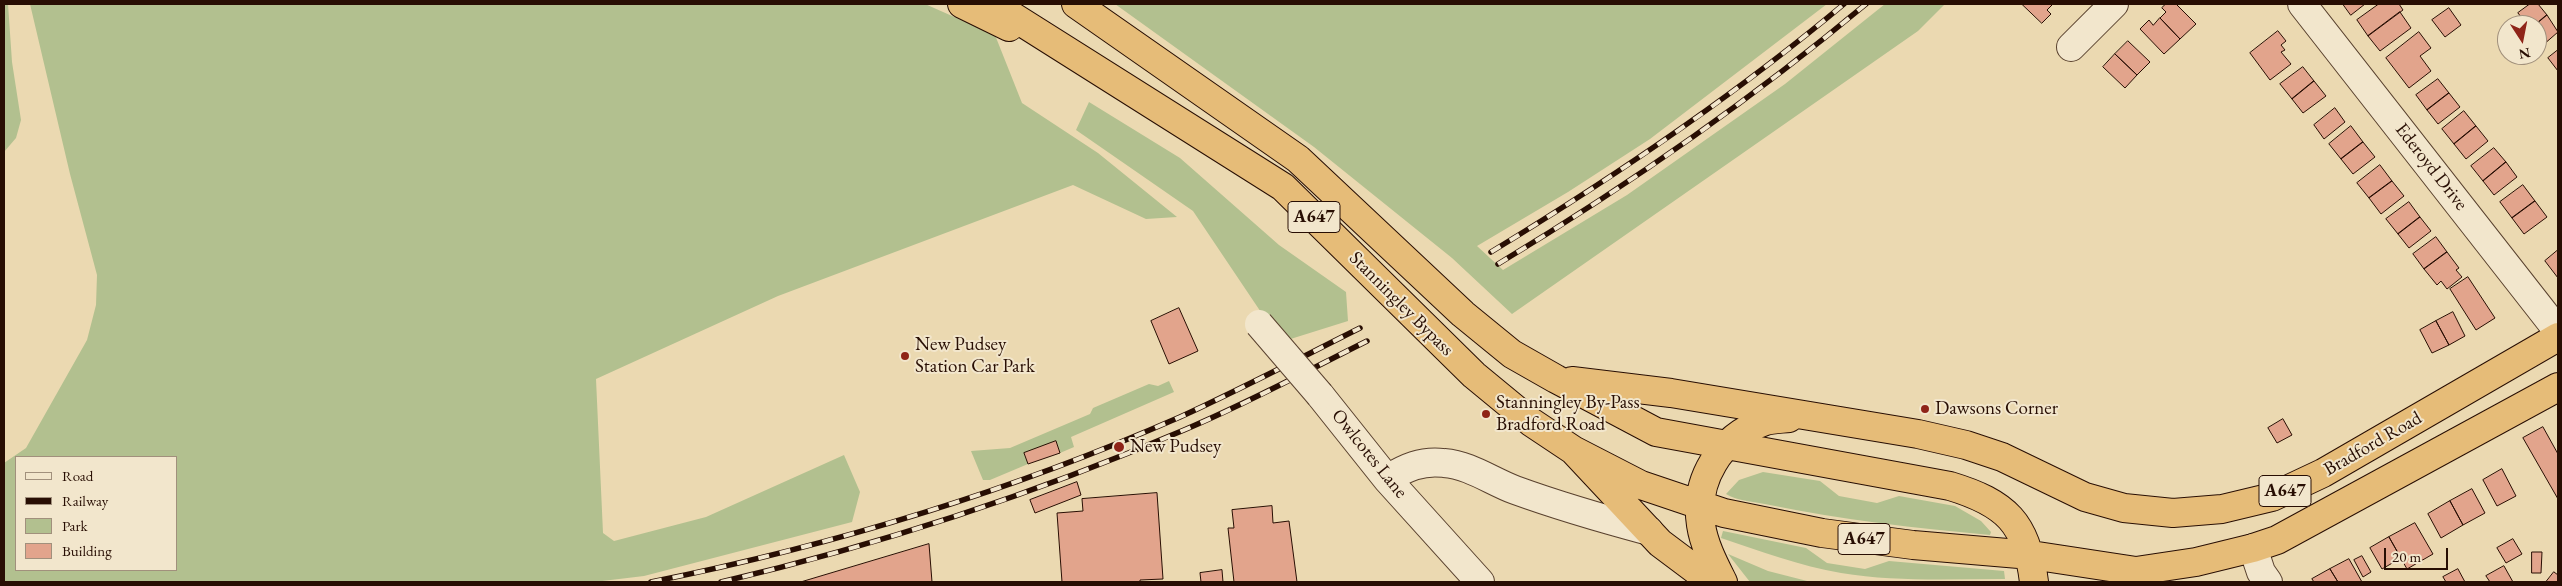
<!DOCTYPE html>
<html>
<head>
<meta charset="utf-8">
<style>
  body { margin:0 }
  #map { position:relative; width:2562px; height:586px; overflow:hidden; background:#ebd9b1; font-family:"EB Garamond",serif }
  canvas { display:block }
  .frame { position:absolute; inset:0; border:5px solid #280e03; pointer-events:none }
  .legend { position:absolute; left:15px; top:456px; width:162px; height:115px; box-sizing:border-box; background:#f2e6cc; border:1px solid #a1907c; margin:0; padding:6px 9px; list-style:none; font-size:15px; color:#280e03 }
  .legend li { display:flex; align-items:center; gap:10px; height:25px }
  .legend b { width:25px; border:1px solid #a1907c }
  .north { position:absolute; left:2497px; top:15px; width:50px; height:50px; box-sizing:border-box; background:#f2e6cc; border:1px solid #a1907c; border-radius:50%; rotate:169deg; font-size:14px; font-weight:700; line-height:20px; text-align:center; color:#280e03 }
  .north::after { content:''; display:block; margin:auto; width:18px; height:22px; background:#8f2418; clip-path:polygon(50% 0,100% 100%,50% 72%,0 100%) }
  .scale { position:absolute; left:2384px; top:548px; width:64px; height:22px; box-sizing:border-box; border:2px solid #280e03; border-top:0; padding-left:6px; font-size:15px; line-height:18px; white-space:nowrap; color:#280e03; -webkit-text-stroke:4px #f2e6cc; paint-order:stroke }
</style>
</head>
<body>
<div id="map">
<canvas width="2562" height="586"></canvas>
<div class="frame"></div>
<ul class="legend">
<li><b style="height:6px;background:#f2e6cc"></b>Road</li>
<li><b style="height:6px;background:#280e03"></b>Railway</li>
<li><b style="height:14px;background:#b2c08f"></b>Park</li>
<li><b style="height:14px;background:#e2a48c"></b>Building</li>
</ul>
<div class="north">N</div>
<div class="scale">20 m</div>
</div>
<script>
const ctx = document.querySelector('canvas').getContext('2d');
ctx.lineJoin = 'round';
function fillPath(path, color) { ctx.fillStyle = color; ctx.fill(path, 'evenodd'); }
function strokePath(path, color, width, dash) { ctx.strokeStyle = color; ctx.lineWidth = width; ctx.lineCap = dash ? 'butt' : 'round'; ctx.setLineDash(dash || []); ctx.stroke(path); }
function label(font, color, halo, rows, align = 'center') {
  ctx.font = font + ' "EB Garamond",serif'; ctx.lineWidth = 4; ctx.setLineDash([]); ctx.textBaseline = 'middle'; ctx.strokeStyle = halo; ctx.fillStyle = color; for (const [text, x, y, turn = 0] of rows) {
    ctx.save(); ctx.translate(x, y); ctx.rotate((+turn || 0) * Math.PI / 180); ctx.textAlign = isNaN(turn) ? turn : align; if (halo) ctx.strokeText(text, 0, 0); ctx.fillText(text, 0, 0); ctx.restore();
  }
}
const green = new Path2D(`
  M4,4H8L12,62L21,120L16,138L4,152Z
  M30,4H925L995,35L1022,103L1098,153L1177,217L1146,219L1073,185L778,296L596,379L603,533L614,541L706,517L844,455L860,492L852,522L644,576L594,582H4V463L26,448L87,340L96,305L97,275L70,174ZM16,457H176V570H16Z
  M1115,4H1827L1650,139L1568,192L1477,246L1503,270L1627,195L1785,84L1885,4H1945L1918,31L1512,314L1452,258L1314,147Z
  M1089,102L1180,158L1279,245L1346,292L1348,321L1281,342L1193,211L1076,130Z
  M1169,381L1174,392L1071,437L1074,447L1060,453L1056,442L1024,453L1028,464L990,480H983L971,451L1010,448L1090,414L1093,408L1149,384L1158,386Z
  M1763,472L1820,481L1839,496L1877,503L1899,496L1955,506L1981,521L1991,532L1990,535C1916,528 1842,520 1770,505C1757,502 1736,501 1726,494L1739,480Z
  M1723,531L1806,548L1827,563L1865,569L1889,561L2004,571L2005,579C1950,579 1895,582 1841,573C1800,566 1760,551 1721,538Z
  M1728,554L1768,571L1811,582H1750Z`);
const building = new Path2D(`
  M2022,4H2053L2047,10L2051,14L2042,23Z
  M2166,4H2176L2196,24L2180,39L2160,18L2166,12L2162,8Z
  M2343,4H2365L2351,15Z
  M2379,4H2399L2403,10L2368,36L2357,20Z
  M2530,4H2538L2547,15L2535,25H2527L2518,13Z
  M2449,8L2461,25L2445,37L2432,20Z
  M2400,12L2411,28L2380,51L2368,36Z
  M2547,15L2558,32L2543,45L2537,37L2535,25Z
  M2160,18L2180,39L2164,54L2140,29L2149,20L2153,25Z
  M2278,31L2286,41L2281,45L2285,50L2281,52L2291,64L2270,80L2250,53Z
  M2419,32L2431,48L2420,56L2431,71L2409,88L2386,58Z
  M2128,41L2150,62L2137,75L2115,54Z
  M2558,50V71L2548,58Z
  M2115,54L2137,75L2125,88L2103,67Z
  M2303,67L2314,81L2292,99L2280,84Z
  M2438,79L2449,93L2427,110L2416,95Z
  M2314,81L2326,96L2303,113L2292,99Z
  M2449,93L2460,107L2438,124L2427,110Z
  M2335,108L2345,122L2324,139L2314,125Z
  M2464,111L2476,126L2454,144L2442,129Z
  M2351,126L2363,142L2341,159L2329,144Z
  M2476,126L2488,141L2466,159L2454,144Z
  M2363,142L2375,157L2353,174L2341,159Z
  M2494,148L2506,162L2483,181L2471,166Z
  M2506,162L2517,177L2494,195L2483,181Z
  M2380,165L2392,181L2369,198L2357,183Z
  M2392,181L2404,196L2381,214L2369,198Z
  M2523,185L2535,201L2512,218L2500,202Z
  M2535,201L2547,217L2524,234L2512,218Z
  M2409,202L2420,217L2398,234L2386,219Z
  M2420,217L2431,231L2409,248L2398,234Z
  M2436,237L2447,252L2424,269L2413,254Z
  M2558,250V278L2545,261Z
  M2447,252L2459,268L2456,270L2462,277L2447,289L2441,281L2437,285L2424,269Z
  M2468,277L2495,318L2476,330L2450,289Z
  M1179,308L1198,351L1169,364L1151,321Z
  M2453,312L2465,336L2449,345L2436,321Z
  M2436,321L2449,345L2432,353L2420,330Z
  M2283,419L2292,435L2277,443L2268,428Z
  M2543,427L2558,454V499L2523,438Z
  M1056,441L1060,453L1028,464L1024,453Z
  M2502,469L2516,496L2497,506L2483,480Z
  M1077,482L1081,495L1035,513L1030,500Z
  M2472,489L2485,513L2463,525L2450,501Z
  M1157,493L1163,579L1140,580V582H1062L1057,513L1083,511L1082,499Z
  M2450,501L2463,525L2441,538L2428,514Z
  M1272,506L1273,523L1289,521L1297,582H1234L1228,528H1234L1232,510Z
  M2415,523L2433,554L2407,569L2389,537Z
  M2389,537L2401,558L2382,569L2370,548Z
  M2513,539L2522,554L2506,563L2497,548Z
  M929,544L932,582H801Z
  M2532,552H2542L2541,573H2532Z
  M2362,556L2371,572L2363,577L2354,560Z
  M2349,559L2362,582H2338L2330,569Z
  M2504,566L2513,582H2490L2486,576Z
  M2330,569L2338,582H2314L2312,579Z
  M2458,569L2465,582H2446L2443,577Z
  M1222,570L1223,582H1201L1200,573Z
  M2554,572L2558,575V582H2546Z`);
const minor = new Path2D(`
  M2302,4L2558,331
  M2071,47L2114,4
  M1320,395L1387,479L1480,582
  M1387,479C1405,468 1422,460 1444,463C1470,465 1491,481 1515,490C1559,506 1604,519 1649,531
  M2253,548L2261,572L2268,582`);
const highway = new Path2D(`
  M962,4L1009,27
  M993,4L1283,187L1474,375L1531,422L1573,450L1660,543L1712,582
  M1076,4L1298,159L1463,314L1512,354L1556,379L1656,432L1950,486C2006,503 2027,523 2034,582
  M1572,381L1671,393L1918,434L1966,445L2002,457L2085,497L2124,508L2173,513L2222,509L2272,497L2323,473L2558,337
  M1573,450L1641,485L1724,513L1822,533L1913,545L2031,555L2136,571L2196,562L2253,548L2277,540L2558,387
  M1723,582C1714,564 1704,545 1701,525C1694,480 1720,438 1763,422C1770,419 1781,419 1789,418`);
const rail = new Path2D(`
  M1491,252C1614,177 1733,97 1844,4
  M1498,264C1627,186 1750,101 1866,4
  M651,582C831,546 1011,491 1180,417C1241,389 1300,358 1360,328
  M721,582C879,545 1034,494 1184,430C1246,404 1307,371 1367,341`);
const minorBridge = new Path2D(`
  M1259,324L1320,395`);
const markers = [
  [905,356,5,"#8f2418"],
  [1925,409,5,"#8f2418"],
  [1486,414,5,"#8f2418"],
  [1119,447,6,"#8f2418"]
];
const shields = [
  [1314,217,52],
  [2285,491,52],
  [1864,539,52]
];
const shieldNames = [
  ["A647",1314,217],
  ["A647",2285,491],
  ["A647",1864,539]
];
const streetNames = [
  ["Ederoyd Drive",2431,167,52],
  ["Stanningley Bypass",1401,304,45],
  ["Bradford Road",2373,444,-30],
  ["Owlcotes Lane",1369,454,51]
];
const poiNames = [
  ["New Pudsey",915,345],
  ["Station Car Park",915,367],
  ["Stanningley By-Pass",1496,403],
  ["Bradford Road",1496,425],
  ["Dawsons Corner",1935,409],
  ["New Pudsey",1130,447]
];
fillPath(green, '#b2c08f');
fillPath(building, '#e2a48c');
strokePath(building, '#280e03', 1);
strokePath(minor, '#59412e', 30);
strokePath(highway, '#280e03', 30);
strokePath(minor, '#f2e6cc', 28);
strokePath(highway, '#e6bc78', 28);
strokePath(rail, '#280e03', 5.5);
strokePath(rail, '#f2e6cc', 4, [11]);
strokePath(minorBridge, '#59412e', 30, []);
strokePath(minorBridge, '#f2e6cc', 28);
for (const [x, y, r, color] of markers) { const dot = new Path2D(); dot.arc(x, y, r, 0, 2 * Math.PI); ctx.fillStyle = color; ctx.fill(dot); strokePath(dot, '#f2e6cc', 2); }
for (const [x, y, w] of shields) { const box = new Path2D(); box.roundRect(x - w / 2, y - 15.5, w, 31, 4); ctx.fillStyle = '#f2e6cc'; ctx.fill(box); strokePath(box, '#280e03', 1); }
label('bold 18px', '#280e03', null, shieldNames);
label('19px', '#280e03', '#f2e6cc', streetNames);
label('19px', '#280e03', '#f2e6cc', poiNames, 'left');
</script>
</body>
</html>
